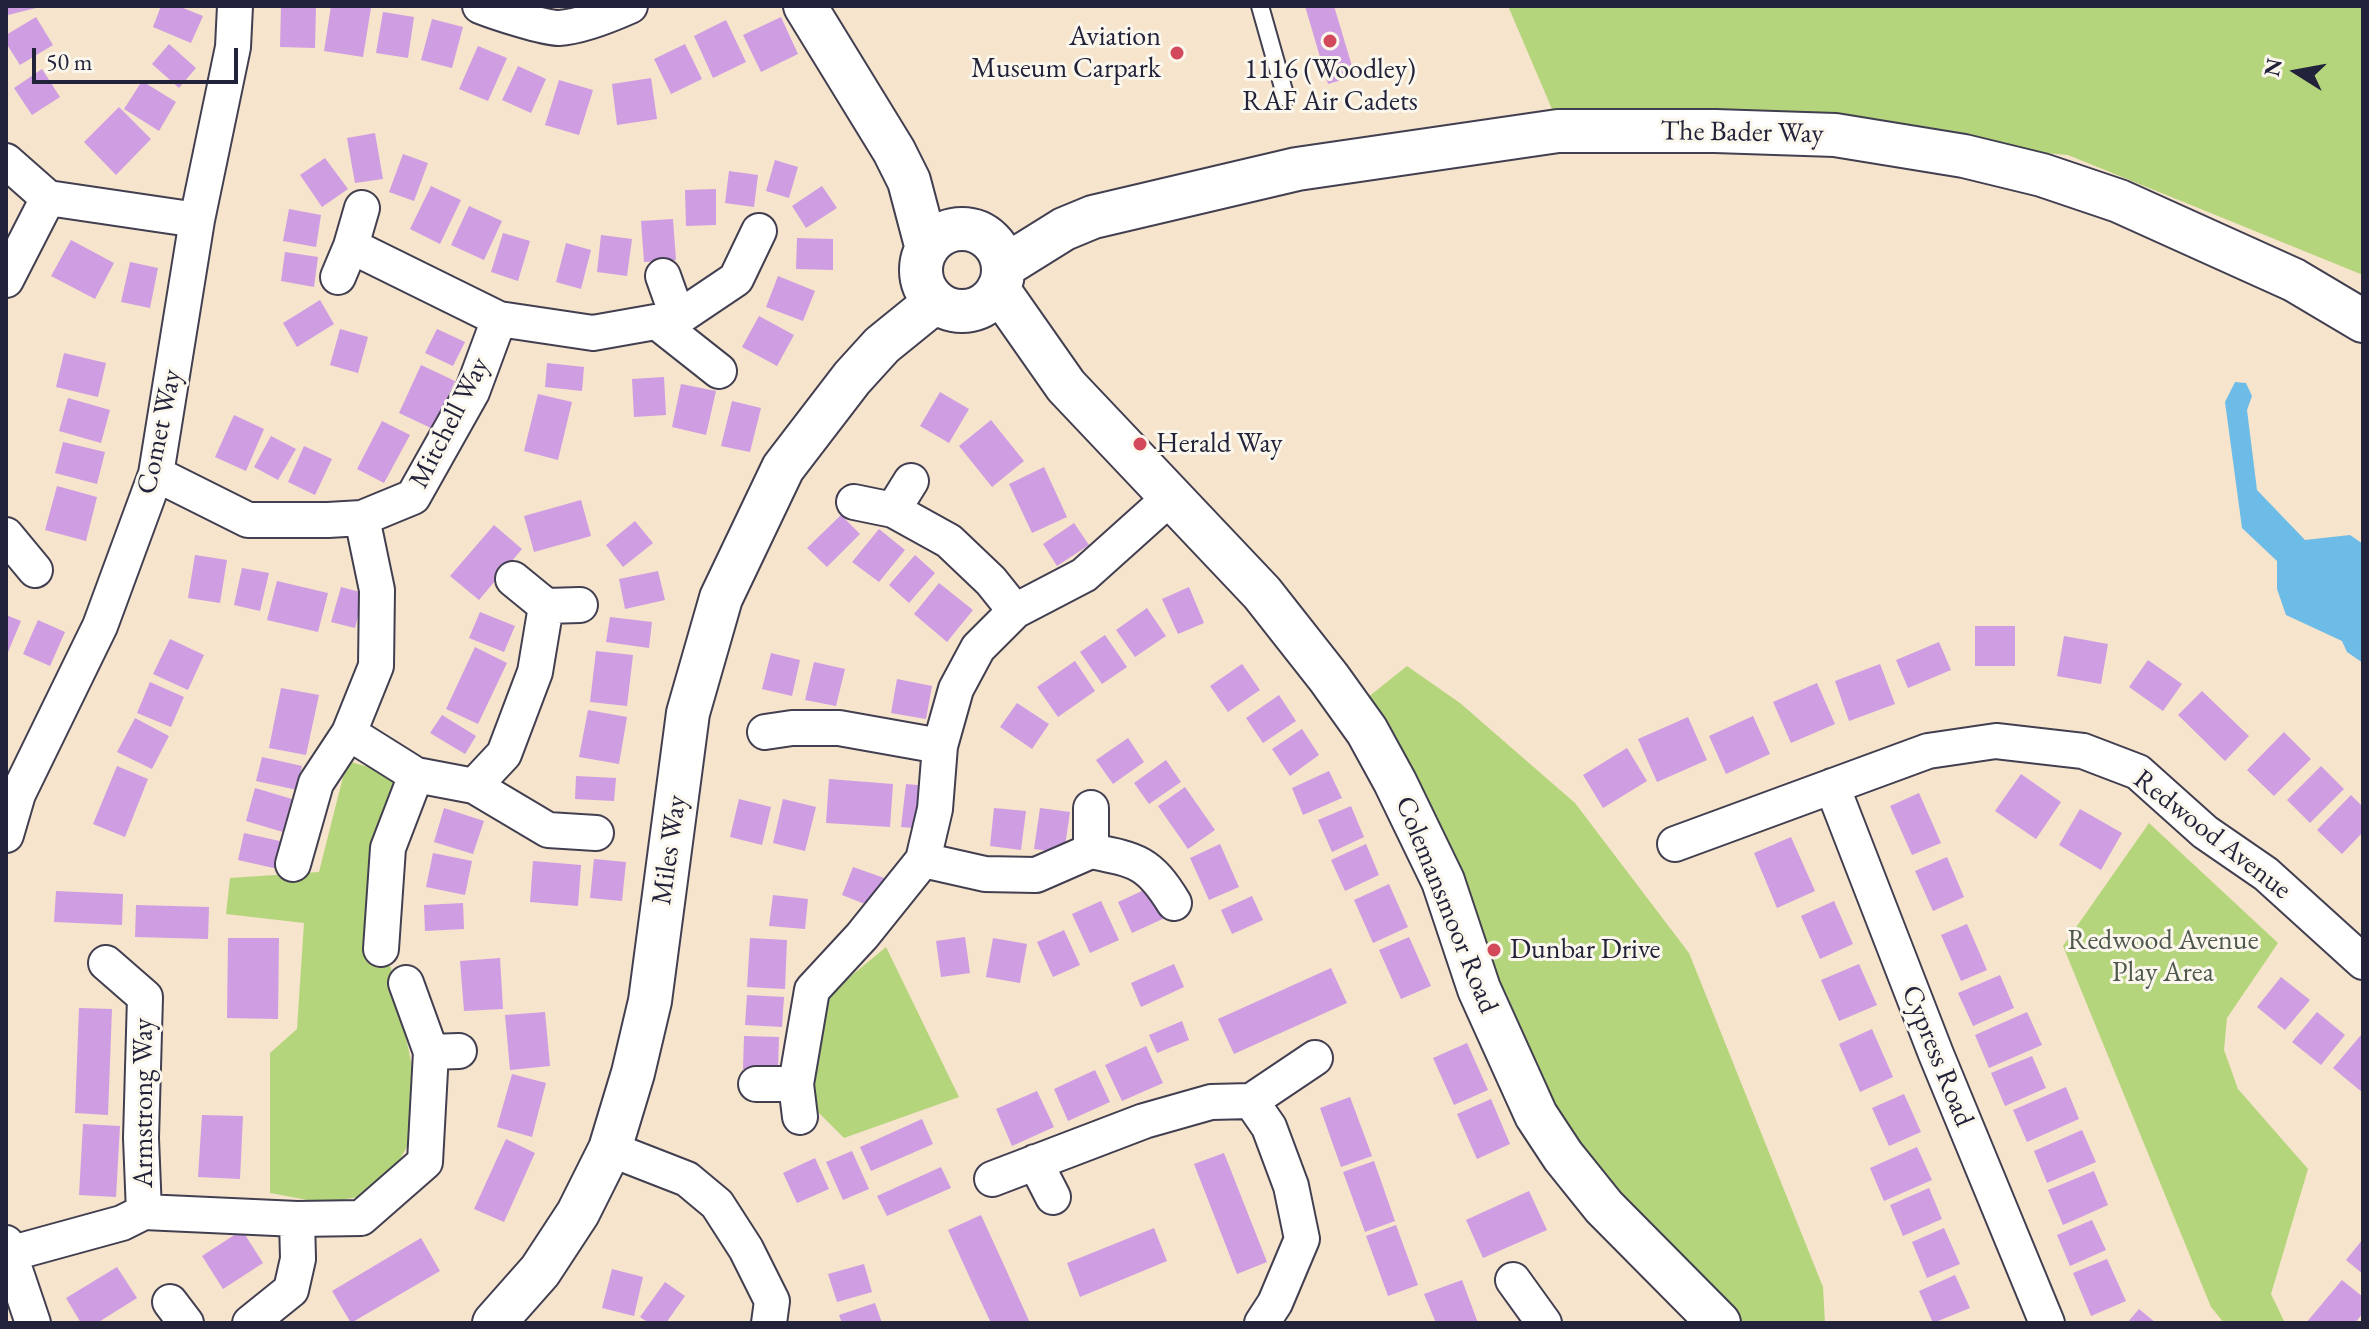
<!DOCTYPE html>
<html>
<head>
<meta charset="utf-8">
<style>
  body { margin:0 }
  #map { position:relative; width:2369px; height:1329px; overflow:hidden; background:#f6e4cc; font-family:"EB Garamond",serif }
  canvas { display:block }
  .frame { position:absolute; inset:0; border:8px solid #22223b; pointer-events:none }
  .north { position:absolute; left:2257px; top:32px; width:80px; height:80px; -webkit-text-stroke:6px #fbf7ec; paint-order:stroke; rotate:281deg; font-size:22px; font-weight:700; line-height:32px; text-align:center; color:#22223b }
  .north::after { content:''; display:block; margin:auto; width:28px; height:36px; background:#22223b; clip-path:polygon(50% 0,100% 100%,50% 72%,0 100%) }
  .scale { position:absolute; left:32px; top:48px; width:206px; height:36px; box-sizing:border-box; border:4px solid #22223b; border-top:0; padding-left:10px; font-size:24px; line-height:28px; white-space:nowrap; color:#22223b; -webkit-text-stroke:6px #fbf7ec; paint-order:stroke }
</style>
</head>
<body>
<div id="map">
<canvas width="2369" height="1329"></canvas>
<div class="frame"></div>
<div class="north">N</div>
<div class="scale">50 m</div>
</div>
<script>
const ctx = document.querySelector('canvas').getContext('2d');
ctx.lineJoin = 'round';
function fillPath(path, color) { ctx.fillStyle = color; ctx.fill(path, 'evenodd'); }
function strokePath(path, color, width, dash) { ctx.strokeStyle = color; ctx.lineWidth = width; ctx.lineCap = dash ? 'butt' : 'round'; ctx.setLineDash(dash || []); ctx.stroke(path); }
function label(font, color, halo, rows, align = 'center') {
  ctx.font = font + ' "EB Garamond",serif'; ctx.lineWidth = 6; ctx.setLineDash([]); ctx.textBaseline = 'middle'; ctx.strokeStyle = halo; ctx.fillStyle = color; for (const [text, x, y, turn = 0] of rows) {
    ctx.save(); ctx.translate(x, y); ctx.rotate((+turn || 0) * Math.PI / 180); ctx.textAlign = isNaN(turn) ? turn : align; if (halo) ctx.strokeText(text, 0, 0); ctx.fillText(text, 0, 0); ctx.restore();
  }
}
const green = new Path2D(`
  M1508,6H2363V275L2068,155L1552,109Z
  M1407,666L1460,703L1575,803L1689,953L1823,1287L1825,1323H1731L1563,1136L1362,702Z
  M347,761L405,777L373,936L391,968L415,1080L413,1136L390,1177L358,1197L324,1203L270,1193V1053L297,1029L304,923L226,914L230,878L319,872Z
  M2149,823L2278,943L2227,1018L2224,1050L2238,1089L2308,1169L2271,1294L2285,1323H2224L2211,1307L2063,946Z
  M886,947L959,1097L844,1138L809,1103L816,1005Z`);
const water = new Path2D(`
  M2235,382L2246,383L2252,396L2247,410L2257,490L2305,540L2350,535L2363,544V663L2347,652L2342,641L2286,615L2277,589V561L2242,528L2225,402Z`);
const building = new Path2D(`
  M6,6H40V7L8,15Z
  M161,6H178L203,16L191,43L153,27Z
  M281,6H316L315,48L280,47Z
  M331,6L371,8L363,57L324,51Z
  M1305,6H1334L1355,76L1328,84Z
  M383,12L414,17L408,58L376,53Z
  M36,17L53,45L20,65L6,43V35Z
  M781,17L798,54L761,72L743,35Z
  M432,19L463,27L452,68L421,60Z
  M726,20L746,62L713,78L694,36Z
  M169,44L196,68L179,88L152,64Z
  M685,44L702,79L671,94L654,59Z
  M478,46L507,58L488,101L459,89Z
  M518,66L546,79L531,113L502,100Z
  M42,69L60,97L32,115L14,88Z
  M651,78L657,119L617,125L612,84Z
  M559,80L593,90L579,135L545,125Z
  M142,81L176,102L159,131L124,109Z
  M119,107L151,139L116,175L84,142Z
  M375,133L383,179L355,183L347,138Z
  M403,154L428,163L414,201L389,192Z
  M325,158L348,189L322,207L300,175Z
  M775,160L798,167L789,198L766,191Z
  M729,171L758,175L754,207L725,203Z
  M431,186L461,200L440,244L410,229Z
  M822,186L837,208L806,228L792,206Z
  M716,189V225L686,226L685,190Z
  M469,206L502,221L484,260L451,245Z
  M289,209L321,215L316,247L283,241Z
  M673,219L676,260L644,262L641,221Z
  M503,233L530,241L518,281L491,272Z
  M601,235L632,239L627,276L597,272Z
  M797,238L833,239V270L796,269Z
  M71,240L114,263L95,299L51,276Z
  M566,243L591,250L581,289L556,282Z
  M285,252L318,257L314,287L281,281Z
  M130,262L158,268L150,308L121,302Z
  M778,276L815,291L803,321L766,307Z
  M320,300L334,324L297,347L283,323Z
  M759,316L794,335L777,366L742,347Z
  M340,329L368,337L358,373L330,365Z
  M437,329L465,342L453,366L425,353Z
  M64,353L106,363L98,397L56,387Z
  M547,363L584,367L582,391L545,387Z
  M421,365L455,381L433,429L399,413Z
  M664,377L666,415L634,417L632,379Z
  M681,384L716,391L706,435L672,427Z
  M940,392L969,409L949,443L920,426Z
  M538,394L572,402L558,460L524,451Z
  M68,398L110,410L101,443L59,431Z
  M732,401L761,408L750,452L721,446Z
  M234,415L264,429L246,471L215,457Z
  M991,420L1024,461L992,487L959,446Z
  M382,421L410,435L384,483L357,469Z
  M271,436L296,449L278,480L254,467Z
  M63,442L105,452L97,484L55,473Z
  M304,446L332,459L315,495L288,482Z
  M1044,467L1067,517L1032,533L1009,484Z
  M57,486L97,497L86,541L45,530Z
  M581,500L591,536L534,552L524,516Z
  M841,515L860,534L827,567L807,548Z
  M635,521L653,543L623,567L606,545Z
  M1074,523L1089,545L1057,566L1043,544Z
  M494,525L522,549L479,600L450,576Z
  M879,529L905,550L879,582L852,562Z
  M195,555L227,560L220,603L188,598Z
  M915,555L935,573L909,603L889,585Z
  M242,568L269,573L260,611L234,605Z
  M658,571L665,600L625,609L619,579Z
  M277,581L328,593L318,632L267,620Z
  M939,583L973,610L947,642L914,614Z
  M341,587L364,593L355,628L331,622Z
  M1189,587L1204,623L1178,634L1162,599Z
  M1147,608L1166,636L1135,657L1116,630Z
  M480,612L515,626L504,652L469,638Z
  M6,615L21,621L6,657Z
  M610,617L652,622L649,648L606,642Z
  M38,620L65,632L50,666L23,654Z
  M1975,626H2015V666H1975Z
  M1105,635L1127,667L1102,684L1080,652Z
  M2064,636L2108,644L2101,684L2057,676Z
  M170,639L204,655L188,690L153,674Z
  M1939,642L1951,670L1908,688L1896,660Z
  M475,647L507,663L478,724L446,709Z
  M596,651L633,655L627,706L590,702Z
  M771,653L800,660L792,696L762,689Z
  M2148,660L2182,684L2163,711L2129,687Z
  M1075,661L1095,691L1058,717L1037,687Z
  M814,662L845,669L836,706L805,700Z
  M1242,664L1260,690L1228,712L1210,686Z
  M1880,664L1895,704L1849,721L1835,681Z
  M897,679L932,686L926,719L891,713Z
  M150,682L184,697L171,727L137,713Z
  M1817,683L1835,724L1791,743L1773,702Z
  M281,688L319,695L306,755L269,748Z
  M2202,691L2249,736L2225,761L2178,715Z
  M1279,695L1296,721L1263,743L1246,718Z
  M1017,703L1049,724L1032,749L1000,727Z
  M588,710L627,717L619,764L579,757Z
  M442,715L476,736L465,754L430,733Z
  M1753,716L1770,754L1726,774L1709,736Z
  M1688,717L1707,760L1657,782L1638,739Z
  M135,718L169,736L152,769L117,752Z
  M1302,729L1319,755L1290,776L1272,749Z
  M2284,732L2311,759L2274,796L2247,770Z
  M1128,738L1144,762L1113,784L1096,760Z
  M1627,748L1647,781L1603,808L1583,775Z
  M262,757L302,766L297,790L256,781Z
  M1166,760L1181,782L1149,804L1134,783Z
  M117,766L148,779L125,837L93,824Z
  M2321,766L2344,789L2310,823L2287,800Z
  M1329,771L1342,798L1303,815L1292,788Z
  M2021,774L2061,802L2036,839L1995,811Z
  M576,776L616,778L614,801L575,799Z
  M829,779L893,784L890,827L826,823Z
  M906,784L929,786L924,829L901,827Z
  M1185,787L1215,830L1188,849L1158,806Z
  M255,788L292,799L283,832L246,821Z
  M1919,793L1941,843L1912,855L1890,806Z
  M2351,795L2363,807V832L2342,854L2317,830Z
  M739,799L771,807L762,845L730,837Z
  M783,799L816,807L805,851L773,843Z
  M1351,806L1364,837L1332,852L1318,820Z
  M444,808L484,821L473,854L434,842Z
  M994,808L1026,811L1021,850L990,846Z
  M1040,808L1070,812L1064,853L1034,849Z
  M2080,809L2122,833L2101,870L2059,845Z
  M244,833L284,842L278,869L238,860Z
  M1791,837L1815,891L1777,908L1754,853Z
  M1220,844L1239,887L1209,900L1190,858Z
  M1366,844L1379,875L1345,891L1331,860Z
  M433,853L472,861L465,895L426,887Z
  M1947,857L1964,897L1933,911L1915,871Z
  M594,859L626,862L622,901L590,898Z
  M533,861L581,865L578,906L530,902Z
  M853,867L887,879L875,908L842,895Z
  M1389,884L1408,927L1373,943L1354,900Z
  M1153,886L1167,917L1132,933L1118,902Z
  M56,891L123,894L122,925L54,922Z
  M773,895L808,899L805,929L769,926Z
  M1252,896L1263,920L1232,934L1221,910Z
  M1101,901L1119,940L1090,953L1072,914Z
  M1834,901L1853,944L1820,959L1801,916Z
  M463,903L464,929L425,931L424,905Z
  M136,905L209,907L208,939L135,937Z
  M1967,924L1987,970L1961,981L1941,935Z
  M1064,930L1080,965L1053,977L1037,942Z
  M965,937L970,973L941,977L936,941Z
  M1409,937L1431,986L1401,999L1379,950Z
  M228,938H279L278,1019L227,1018Z
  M750,938L787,940L785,989L747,987Z
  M993,938L1027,944L1020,983L986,977Z
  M500,958L503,1009L464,1011L460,961Z
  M1174,964L1184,987L1141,1007L1131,983Z
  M1859,964L1877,1005L1839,1021L1821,980Z
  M1331,968L1347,1003L1234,1054L1218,1019Z
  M2000,975L2014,1008L1973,1026L1958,993Z
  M2281,977L2310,1000L2285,1030L2257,1007Z
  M747,995L784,997L782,1027L745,1025Z
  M79,1008L112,1009L108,1115L75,1113Z
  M545,1012L550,1066L510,1070L505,1015Z
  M2027,1012L2042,1045L1989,1068L1975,1035Z
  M2317,1012L2345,1035L2321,1065L2292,1042Z
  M1182,1021L1189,1040L1157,1053L1149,1035Z
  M1872,1029L1893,1077L1860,1092L1839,1044Z
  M2361,1035L2363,1037V1093L2333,1068Z
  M744,1036L779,1037L778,1070L743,1069Z
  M1467,1043L1488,1090L1454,1105L1433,1058Z
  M1146,1046L1163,1083L1122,1101L1105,1065Z
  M2032,1056L2046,1088L2005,1106L1991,1073Z
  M1095,1070L1110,1102L1068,1121L1054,1089Z
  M512,1074L546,1083L532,1137L497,1127Z
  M2066,1087L2079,1119L2027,1142L2013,1110Z
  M1037,1091L1054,1127L1012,1146L996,1109Z
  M1904,1094L1921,1132L1889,1146L1872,1108Z
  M1350,1097L1372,1156L1341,1167L1320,1108Z
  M1491,1099L1510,1144L1477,1159L1457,1114Z
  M202,1115L243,1116L240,1179L198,1177Z
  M922,1119L933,1144L871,1171L860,1147Z
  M83,1124L120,1126L116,1197L79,1195Z
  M2082,1130L2096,1162L2047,1183L2034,1151Z
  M506,1139L535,1153L504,1222L474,1209Z
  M1917,1147L1932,1180L1884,1201L1870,1168Z
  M852,1151L869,1189L843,1200L826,1162Z
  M1224,1153L1267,1262L1237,1274L1194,1164Z
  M815,1158L829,1189L797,1203L783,1173Z
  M1374,1161L1395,1221L1365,1232L1343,1172Z
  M941,1167L951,1188L887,1216L877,1196Z
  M2094,1171L2108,1205L2063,1225L2048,1190Z
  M1929,1188L1942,1219L1903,1236L1890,1205Z
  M1529,1191L1547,1230L1483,1258L1466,1220Z
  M981,1215L1008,1274L1030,1323H991L975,1289L948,1230Z
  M2092,1220L2106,1250L2070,1266L2057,1235Z
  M1396,1225L1418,1285L1388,1296L1366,1236Z
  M1154,1228L1167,1261L1080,1297L1067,1263Z
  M1944,1228L1960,1264L1927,1278L1912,1242Z
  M242,1230L263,1263L223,1289L202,1256Z
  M421,1238L440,1271L351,1323L332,1291Z
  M2363,1239V1274L2346,1260Z
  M2107,1259L2126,1301L2091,1316L2073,1273Z
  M864,1264L872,1292L837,1302L828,1274Z
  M117,1267L137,1298L97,1323H81L66,1298Z
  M612,1269L643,1277L634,1316L602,1308Z
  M1955,1275L1970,1308L1933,1323L1919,1291Z
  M1462,1280L1478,1323H1436L1424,1294Z
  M2342,1280L2363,1297V1313L2355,1323H2306Z
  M665,1282L685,1296L666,1323H649L640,1317Z
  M875,1303L882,1323H842L839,1315Z
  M2139,1309L2156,1323H2127Z`);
const service = new Path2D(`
  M1260,6L1286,98`);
const minor = new Path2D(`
  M480,6C495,12 544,28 559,28C579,27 612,14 630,6
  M6,161L48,198L197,220
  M362,208L351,246L499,319
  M663,276L678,318
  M338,277L351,246
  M6,280L48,198
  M657,322L719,371
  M156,474L248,520H328L362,518L413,497L472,392L499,319L593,333L678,318L736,279L759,231
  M854,502L893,510L949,541L991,581L1015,611
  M893,510L911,481
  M6,535L35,570
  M546,606L580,605
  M765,732L792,728H839L940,746
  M349,733L416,775L474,786L504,754L535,672L546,606L513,579
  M474,786L548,830L596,833
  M1832,786L1936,1054L2047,1323
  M6,835L18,794L100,626L156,474L197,220L233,47L235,6
  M1675,844L1928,751L1996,741L2083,751L2138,772L2205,832L2266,874L2363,962
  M1091,851C1137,860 1149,862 1174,903
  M923,860L985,874L1036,875L1091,851V808
  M293,864L316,783L349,733L376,666L377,590L362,518
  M381,949L388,848L416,775
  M106,963L145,997L141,1138L144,1212
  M431,1052L459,1051
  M756,1084H796L812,990L862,936L923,860L935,809L940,746L956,689L978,648L1015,611L1084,575L1172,496
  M796,1084L800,1117
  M1251,1101L1315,1058
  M610,1149L687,1179L717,1204L746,1249L772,1301L769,1323
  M1035,1162L1053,1197
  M992,1179L1144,1121L1211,1102L1251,1101L1269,1127L1291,1186L1302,1239L1275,1303L1262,1323
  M6,1243L33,1323
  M9,1254L122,1223L144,1212L297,1219L361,1218L425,1162L431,1052L406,983
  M1513,1280L1544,1323
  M170,1302L186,1323
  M250,1323L291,1290L298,1259L297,1219`);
const tertiary = new Path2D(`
  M805,6L894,151L909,181L927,249
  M921 270a41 41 0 1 1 82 0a41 41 0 1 1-82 0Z
  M1003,267L1064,229L1093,217L1297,169L1558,131H1715L1835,135L1964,156L2042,175L2119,201L2294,280L2363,321
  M998,289L1066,386L1262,593L1329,678L1367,731L1395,782L1443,881L1479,989L1536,1115L1563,1156L1604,1207L1719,1323
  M494,1323L540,1271L578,1213L610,1149L633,1073L650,1001L688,713L721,598L783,468L852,378L882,345L935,302`);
const markers = [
  [1330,41,8,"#d1495b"],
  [1177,53,8,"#d1495b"],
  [1140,444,8,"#d1495b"],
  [1494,950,8,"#d1495b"]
];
const poiNames = [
  ["Aviation",1161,37,"right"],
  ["Museum Carpark",1161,69,"right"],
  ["1116 (Woodley)",1330,70,"center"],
  ["RAF Air Cadets",1330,102,"center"],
  ["Herald Way",1156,444],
  ["Dunbar Drive",1510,950]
];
const streetNames = [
  ["The Bader Way",1742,133,1],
  ["Mitchell Way",450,423,-63],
  ["Comet Way",160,432,-78],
  ["Redwood Avenue",2212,835,38],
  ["Miles Way",670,850,-82],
  ["Colemansmoor Road",1446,905,68],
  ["Cypress Road",1937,1056,68],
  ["Armstrong Way",144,1103,-90]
];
const parkNames = [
  ["Redwood Avenue",2163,941],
  ["Play Area",2163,973]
];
fillPath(green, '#b5d57c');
fillPath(water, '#6dbce7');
fillPath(building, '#cf9de2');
strokePath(service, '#423f51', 20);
strokePath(minor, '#423f51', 38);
strokePath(tertiary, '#423f51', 46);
strokePath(service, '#fff', 16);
strokePath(minor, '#fff', 34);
strokePath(tertiary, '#fff', 42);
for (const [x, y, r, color] of markers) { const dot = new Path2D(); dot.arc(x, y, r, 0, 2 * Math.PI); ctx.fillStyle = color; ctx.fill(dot); strokePath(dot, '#fbf7ec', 3); }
label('28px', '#22223b', '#fbf7ec', poiNames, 'left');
label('28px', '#22223b', '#fbf7ec', streetNames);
label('28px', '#4e584e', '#fbf7ec', parkNames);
</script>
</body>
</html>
